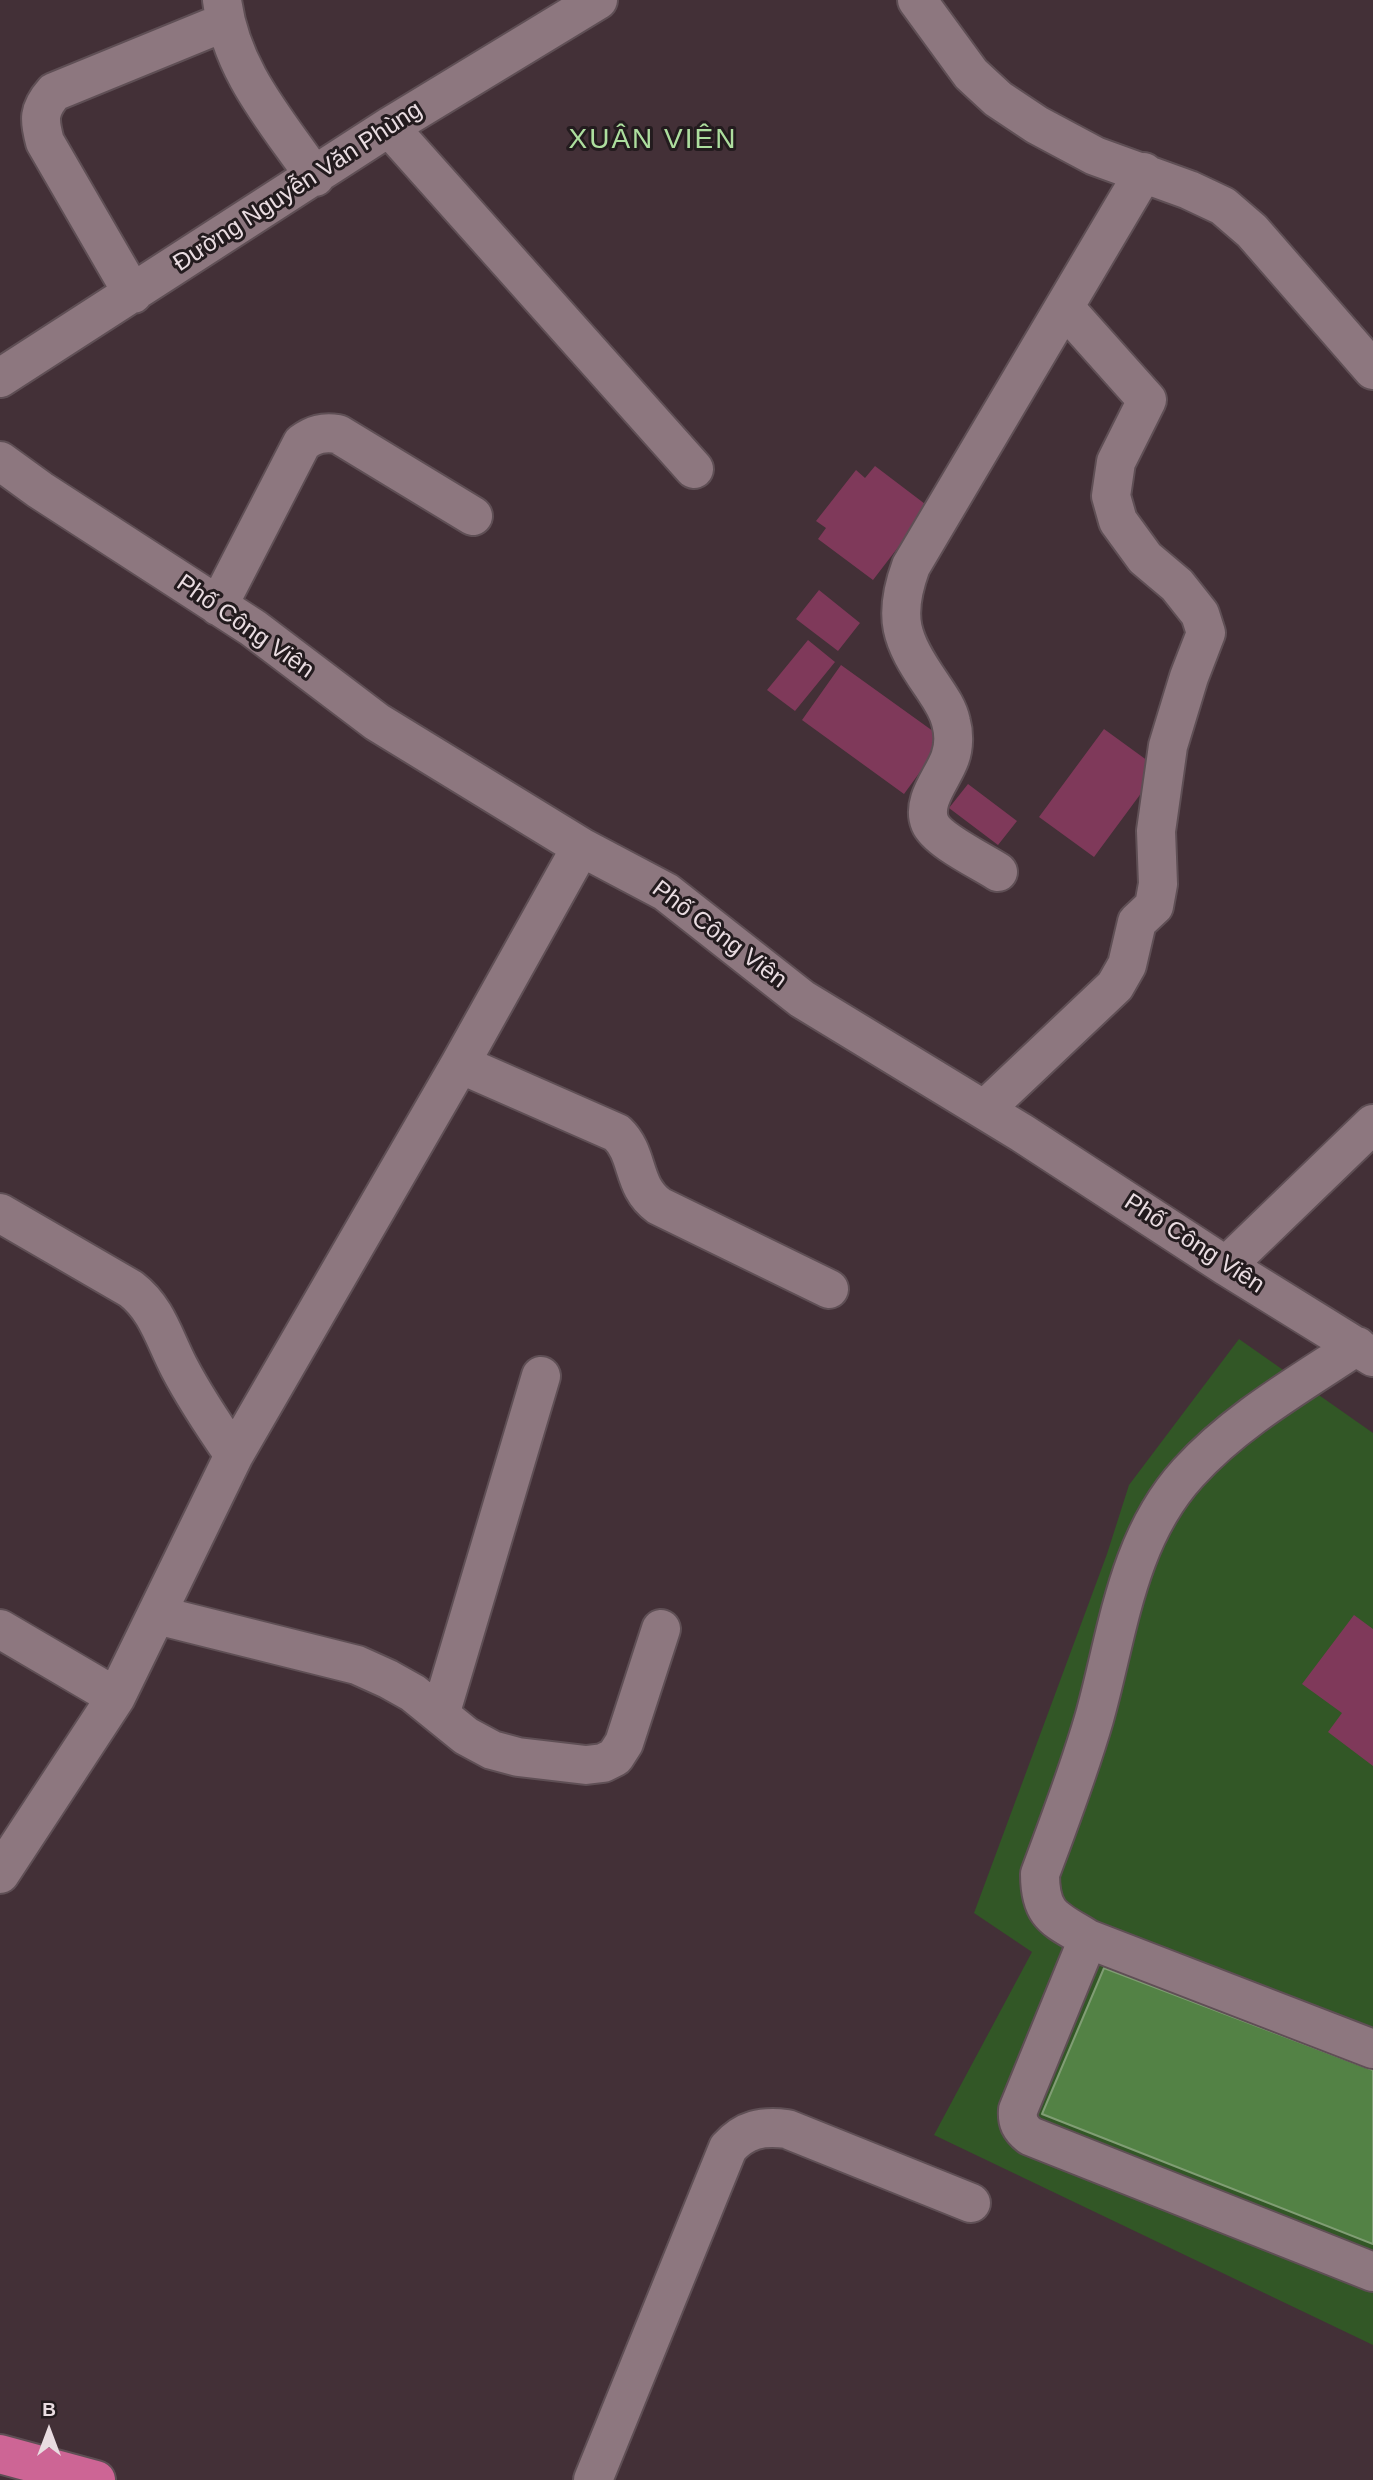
<!DOCTYPE html>
<html>
<head>
<meta charset="utf-8">
<style>
  body { margin:0 }
  #map { position:relative; width:1373px; height:2480px; overflow:hidden; background:#433037; font-family:Arial,sans-serif }
  canvas { display:block }
  .north { position:absolute; left:14px; top:2396px; width:70px; height:70px; -webkit-text-stroke:5px #231b1e; paint-order:stroke; rotate:0deg; font-size:19px; font-weight:700; line-height:28px; text-align:center; color:#e9dce1 }
  .north::after { content:''; display:block; margin:auto; width:24px; height:32px; background:#e9dce1; clip-path:polygon(50% 0,100% 100%,50% 72%,0 100%) }
</style>
</head>
<body>
<div id="map">
<canvas width="1373" height="2480"></canvas>
<div class="north">B</div>
</div>
<script>
const ctx = document.querySelector('canvas').getContext('2d');
ctx.lineJoin = 'round';
function fillPath(path, color) { ctx.fillStyle = color; ctx.fill(path, 'evenodd'); }
function strokePath(path, color, width, dash) { ctx.strokeStyle = color; ctx.lineWidth = width; ctx.lineCap = dash ? 'butt' : 'round'; ctx.setLineDash(dash || []); ctx.stroke(path); }
function label(font, color, halo, rows, align = 'center') {
  ctx.font = font + ' Arial,sans-serif'; ctx.lineWidth = 6; ctx.setLineDash([]); ctx.textBaseline = 'middle'; ctx.strokeStyle = halo; ctx.fillStyle = color; for (const [text, x, y, turn = 0] of rows) {
    ctx.save(); ctx.translate(x, y); ctx.rotate((+turn || 0) * Math.PI / 180); ctx.textAlign = isNaN(turn) ? turn : align; if (halo) ctx.strokeText(text, 0, 0); ctx.fillText(text, 0, 0); ctx.restore();
  }
}
const green = new Path2D(`
  M1239,1339L1373,1433V2345L934,2135L1032,1952L974,1913L1107,1554L1129,1485Z`);
const water = new Path2D(`
  M1104,1968L1373,2070V2244L1042,2114Z`);
const building = new Path2D(`
  M875,466L929,507L873,580L818,539L826,528L816,521L856,470L865,478Z
  M819,590L860,623L838,651L796,619Z
  M808,640L835,662L795,711L767,690Z
  M841,665L944,739L904,794L802,720Z
  M1104,729L1159,769L1094,857L1039,817Z
  M968,784L1017,821L998,845L949,808Z
  M1354,1615L1373,1629V1766L1328,1732L1342,1713L1302,1684Z`);
const minor = new Path2D(`
  M222,0C231,71 276,120 315,177
  M917,0L971,74L998,99L1037,125L1095,156L1189,190L1223,206L1252,231L1373,370
  M389,127L694,469
  M133,294L45,142C39,120 38,110 54,92L225,22
  M0,378L389,127L598,0
  M0,461L40,490L253,628L377,722L581,847L666,892L802,999L1022,1133L1226,1266L1373,1357
  M218,606L302,443C314,434 323,432 338,434L473,516
  M998,872C981,861 937,840 930,823C921,801 943,778 950,758C954,747 954,733 951,722C948,708 939,696 931,684C901,640 892,618 911,566L1144,172
  M460,1064L617,1133C640,1155 631,1186 659,1206L829,1289
  M984,1110L1115,986L1127,965L1137,922L1154,906L1158,884L1156,831L1168,746L1189,677L1206,633L1200,614L1177,585L1145,558L1118,521L1111,496L1116,462L1147,400L1064,307
  M0,1213L131,1289C157,1309 164,1338 179,1367C195,1398 214,1426 234,1455
  M1226,1266L1373,1124
  M1357,1346C1298,1385 1235,1421 1188,1473C1126,1541 1118,1634 1094,1719C1079,1771 1059,1823 1040,1874C1040,1917 1056,1919 1088,1939L1373,2049
  M157,1615L357,1665L388,1679L413,1693L466,1736L492,1750L518,1757L586,1765L603,1763L615,1757L624,1743L661,1629
  M0,1629L116,1697
  M440,1715L541,1376
  M0,1874L116,1697L234,1455L460,1064L581,847
  M1088,1939L1018,2110C1017,2122 1020,2128 1030,2136L1373,2272
  M593,2480L728,2148C745,2129 762,2126 787,2129L971,2203`);
const highway = new Path2D(`
  M0,2454L96,2480`);
const streetNames = [
  ["Đường Nguyễn Văn Phùng",298,187,-33],
  ["Phố Công Viên",245,627,35],
  ["Phố Công Viên",719,935,37],
  ["Phố Công Viên",1194,1244,33]
];
const quarterNames = [
  ["XUÂN VIÊN",653,140]
];
fillPath(green, '#325726');
fillPath(water, '#538245');
strokePath(water, '#809d74', 2);
fillPath(building, '#7f395a');
strokePath(minor, '#5f4f55', 42);
strokePath(highway, '#5f4f55', 42);
strokePath(minor, '#8d777f', 38);
strokePath(highway, '#cd6595', 38);
label('24px', '#e9dce1', '#231b1e', streetNames);
ctx.letterSpacing = '2px';
label('28px', '#adde9e', '#231b1e', quarterNames);
ctx.letterSpacing = '0px';
</script>
</body>
</html>
